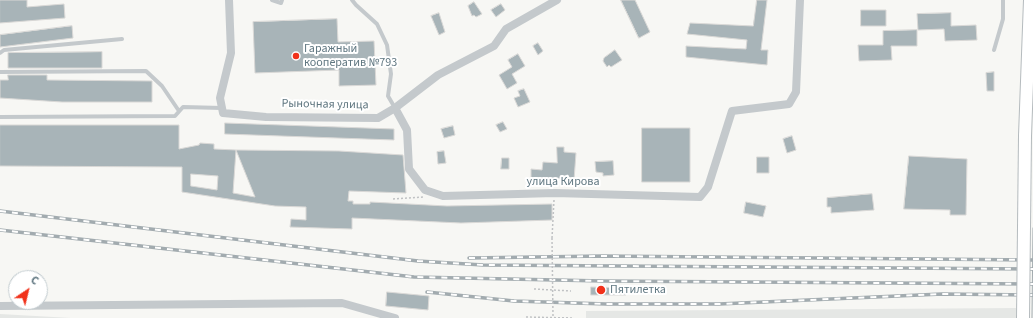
<!DOCTYPE html>
<html>
<head>
<meta charset="utf-8">
<style>
  body { margin:0 }
  #map { position:relative; width:1033px; height:318px; overflow:hidden; background:#f7f7f4; font-family:"Source Sans 3",sans-serif }
  canvas { display:block }
  .north { position:absolute; left:8px; top:270px; width:40px; height:40px; box-sizing:border-box; background:#fff; border:1px solid #bfc9cd; border-radius:50%; rotate:35deg; font-size:11px; font-weight:700; line-height:16px; text-align:center; color:#607781 }
  .north::after { content:''; display:block; margin:auto; width:14px; height:18px; background:#f1311a; clip-path:polygon(50% 0,100% 100%,50% 72%,0 100%) }
</style>
</head>
<body>
<div id="map">
<canvas width="1033" height="318"></canvas>
<div class="north">С</div>
</div>
<script>
const ctx = document.querySelector('canvas').getContext('2d');
ctx.lineJoin = 'round';
function fillPath(path, color) { ctx.fillStyle = color; ctx.fill(path, 'evenodd'); }
function strokePath(path, color, width, dash) { ctx.strokeStyle = color; ctx.lineWidth = width; ctx.lineCap = dash ? 'butt' : 'round'; ctx.setLineDash(dash || []); ctx.stroke(path); }
function label(font, color, halo, rows, align = 'center') {
  ctx.font = font + ' "Source Sans 3",sans-serif'; ctx.lineWidth = 4; ctx.setLineDash([]); ctx.textBaseline = 'middle'; ctx.strokeStyle = halo; ctx.fillStyle = color; for (const [text, x, y, turn = 0] of rows) {
    ctx.save(); ctx.translate(x, y); ctx.rotate((+turn || 0) * Math.PI / 180); ctx.textAlign = isNaN(turn) ? turn : align; if (halo) ctx.strokeText(text, 0, 0); ctx.fillText(text, 0, 0); ctx.restore();
  }
}
const built = new Path2D(`
  M1016,308V318H586V311Z
  M0,314L71,318H0Z`);
const building = new Path2D(`
  M0,0H27V7L64,4L65,18L0,23Z
  M621,0H635L650,32L639,38Z
  M757,0H767L761,50H768L767,65L686,57V46L746,49L747,40L687,34L690,23L753,26Z
  M474,2L482,14L476,17L474,15L472,16L468,6Z
  M501,4L505,10L496,17L491,10Z
  M861,10H886V26H861Z
  M439,13L445,32L439,35L431,16Z
  M951,13V26L976,25L977,40L945,41L944,29L918,30L917,14Z
  M337,19L338,42L374,41L376,85L339,86V70L255,73L253,22Z
  M72,26L73,38L0,47V35Z
  M917,30V46H891L892,60L859,61L858,45H883V31Z
  M538,43L543,51L538,55L533,46Z
  M615,50L622,60L611,67L609,65L607,67L603,61L604,58Z
  M102,52V68H8V53Z
  M518,54L525,66L512,74L517,83L507,89L499,75L512,67L508,60Z
  M994,72V91H987L986,73Z
  M8,75H47V80L152,81V102H62L0,98V80H8Z
  M524,89L530,102L518,107L514,98L520,96L518,91Z
  M503,122L507,129L500,132L496,125Z
  M225,123L394,129V140L225,134Z
  M0,125H179V149L199,145L200,143L214,144V149L236,150L233,193L255,197L236,150L339,151L403,155L406,193L349,191L348,201H353V204H370V202L447,206L552,204V220L461,223L352,218V229L290,227L291,219L306,220V207L275,206L182,192V167L0,166ZM191,174L218,176L217,190L191,186Z
  M453,126L455,135L444,138L441,129Z
  M642,128H690V182H642Z
  M792,136L796,150L787,153L783,139Z
  M557,147H564V152L576,153L574,180L556,178V185L547,184L548,181L531,180V169L542,170L543,162L557,163Z
  M444,151L446,163L438,164L437,152Z
  M909,156L967,159L966,215H950V210L904,209Z
  M757,157H769V173H757Z
  M502,158H509V169H501Z
  M613,161L614,175L603,176V173L596,172L595,162Z
  M872,194L874,210L831,213V207H827V198Z
  M746,202L766,206L763,217L744,213Z
  M591,287L627,288L626,295H591Z
  M387,292L429,296L428,310L386,306Z`);
const path = new Path2D(`
  M393,199L423,197
  M552,238L554,200
  M534,289L571,291
  M526,317L574,318`);
const service = new Path2D(`
  M272,0L281,3L282,0
  M352,0L356,5L377,24L387,45L391,74L388,96L395,108
  M994,50L1003,19V0
  M0,53L4,50L122,39
  M0,72L146,71L162,86L179,111
  M0,117L175,116L183,107L222,108`);
const minor = new Path2D(`
  M229,0L231,53L220,98L223,113L266,117L378,118L395,108L438,75L494,46L506,29L557,0
  M395,108L407,130L409,169L425,190L443,196L555,193L700,197L708,187L732,111L789,104L796,92L800,0
  M0,306L342,303L395,318`);
const primary = new Path2D(`
  M1025,136L1030,0`);
const tram = new Path2D(`
  M1032,318L1033,228`);
const rail = new Path2D(`
  M0,211L418,261L483,265L1033,269
  M0,230L414,277L603,281L1033,284
  M469,258L602,256L1033,260
  M427,292L514,301L606,304H719L942,294L1033,295`);
const pathBridge = new Path2D(`
  M552,238L553,317`);
const primaryBridge = new Path2D(`
  M1023,318L1025,136`);
const markers = [
  [296,56,4,"#f1311a"],
  [601,290,5,"#f1311a"]
];
const poiNames = [
  ["Гаражный",304,49],
  ["кооператив №793",304,63],
  ["Пятилетка",610,290]
];
const streetNames = [
  ["Рыночная улица",325,105,1],
  ["улица Кирова",563,182]
];
fillPath(built, '#e5e7e5');
fillPath(building, '#a8b4b8');
strokePath(building, '#d9d8d6', 1);
strokePath(primary, '#b5bbbe', 14);
strokePath(path, '#c0c2c4', 1.5, [2, 2]);
strokePath(service, '#c4c9cc', 4);
strokePath(minor, '#c4c9cc', 8);
strokePath(primary, '#fff', 12);
strokePath(tram, '#a2abaf', 1);
strokePath(rail, '#a2abaf', 3.5);
strokePath(rail, '#fff', 2, [6]);
strokePath(primaryBridge, '#b5bbbe', 14, []);
strokePath(pathBridge, '#c0c2c4', 1.5, [2, 2]);
strokePath(primaryBridge, '#fff', 12);
for (const [x, y, r, color] of markers) { const dot = new Path2D(); dot.arc(x, y, r, 0, 2 * Math.PI); ctx.fillStyle = color; ctx.fill(dot); strokePath(dot, '#fff', 1.5); }
label('12px', '#607781', '#fff', poiNames, 'left');
label('12px', '#607781', '#fff', streetNames);
</script>
</body>
</html>
